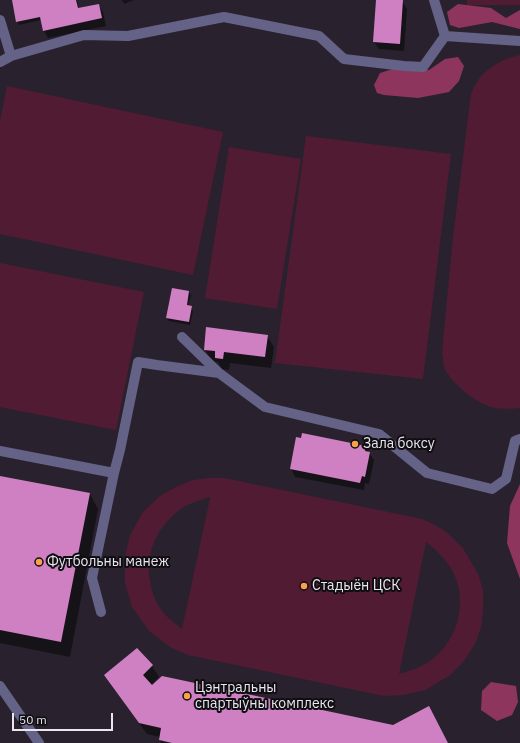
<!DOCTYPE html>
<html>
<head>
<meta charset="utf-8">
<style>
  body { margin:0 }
  #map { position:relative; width:520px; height:743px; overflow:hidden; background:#29222e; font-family:"IBM Plex Sans",sans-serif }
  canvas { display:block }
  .scale { position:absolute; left:12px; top:713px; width:101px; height:18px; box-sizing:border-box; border:2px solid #eae6ee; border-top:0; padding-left:5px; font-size:12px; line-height:14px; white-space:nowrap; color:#eae6ee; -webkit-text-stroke:3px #100d12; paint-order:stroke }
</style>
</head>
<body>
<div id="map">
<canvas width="520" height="743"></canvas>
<div class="scale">50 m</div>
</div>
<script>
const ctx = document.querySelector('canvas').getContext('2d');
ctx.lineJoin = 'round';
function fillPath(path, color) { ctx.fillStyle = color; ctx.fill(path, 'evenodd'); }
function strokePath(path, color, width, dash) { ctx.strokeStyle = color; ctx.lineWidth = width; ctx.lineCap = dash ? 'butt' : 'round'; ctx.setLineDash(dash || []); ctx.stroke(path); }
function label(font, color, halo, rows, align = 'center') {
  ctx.font = font + ' "IBM Plex Sans",sans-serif'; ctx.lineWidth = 4; ctx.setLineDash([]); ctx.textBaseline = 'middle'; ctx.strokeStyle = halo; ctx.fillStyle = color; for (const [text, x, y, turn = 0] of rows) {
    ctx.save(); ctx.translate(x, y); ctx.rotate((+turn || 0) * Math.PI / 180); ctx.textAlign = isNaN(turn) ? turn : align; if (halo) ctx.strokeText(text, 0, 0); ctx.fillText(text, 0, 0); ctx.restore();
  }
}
const green = new Path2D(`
  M467,0H520V5H467Z
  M520,55V408C512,409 503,409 495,408C478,405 452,384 445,369C443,364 443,358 442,353L453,237L471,94C479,72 498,60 520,55Z
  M7,86L223,132L193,275L0,234V121Z
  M306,136L451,154L423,379L275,363Z
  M229,147L301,159L277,309L205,298Z
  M0,263L144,292L116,430L0,407Z
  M210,478H224L422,519L433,524L445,531L463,548L478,574L483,590V609L481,627L475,644L463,662L449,676L425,690L404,695L384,696L188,655L170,647L149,631L132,607L125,583V557L130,535L143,512L160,496L176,487L193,480ZM209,497L210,498L182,629C173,622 164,615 158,605C144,579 146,547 165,524C170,518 176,512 183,507C191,503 200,500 209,497ZM426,542C437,550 448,561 454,574C468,604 457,642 430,661C420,668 409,671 399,674Z`);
const forest = new Path2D(`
  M458,4L491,8L506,18L520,10V29L492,22L459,28L450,25L447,12Z
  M458,57L464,66L459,81L449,92L418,98L384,95L377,93L374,85L380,73L399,67L429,70L445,59Z
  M520,484V579L507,543L510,506Z
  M491,682L516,686L518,702L512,715L497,721L481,710L482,691Z`);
const shadow = new Path2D(`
  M13,0H77L79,9L98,5L103,12L106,26L48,38L44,31L41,20L19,25L17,21Z
  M122,0H134L124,4Z
  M377,0L402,1L407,9L404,51L379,49L374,42Z
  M189,292L191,295L188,307H191L193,311L190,325L169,321L167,318Z
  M267,336L274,347L271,368L230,363L229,370L222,369L218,362L211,361L205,349Z
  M302,439L365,447L374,460L369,484L365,483L364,490L295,477L291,469Z
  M0,477L90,494L98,509L70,657L0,643Z
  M137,649L152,666L159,677L151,685L447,743H161L160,740V737L147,734L112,686L106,675Z`);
const building = new Path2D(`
  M12,0H76L78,8L99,4L102,18L43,31L40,17L16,22Z
  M376,0H403L400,44L373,42Z
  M172,288L189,291L187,305L192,306L189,322L166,318Z
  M206,327L268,335L265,357L224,352L223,359L215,358V351L204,350Z
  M302,433L366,446L365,451L370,452L365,477L362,476L360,483L290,469L296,437L301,438Z
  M0,476L90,493L61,642L0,630Z
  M137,648L153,665L143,675L152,685L162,676L393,725L429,706L448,743H172L159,740L161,728L139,723L104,675Z`);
const minor = new Path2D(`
  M434,0L445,36L520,41
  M0,20L11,56
  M0,62L11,56L84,35L128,36L224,17L319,36L344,59L404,66L423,67L445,36
  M182,337L219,373L265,407L379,434L427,473L492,489L506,479L515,441L520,439
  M0,451L114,473
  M101,612L92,578L114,473L120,450L138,362L157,365L219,373
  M0,686L39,743`);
const markers = [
  [355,444,4,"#f8a04b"],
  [39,562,4,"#f8a04b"],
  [304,586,4,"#f8a04b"],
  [187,696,4,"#f8a04b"]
];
const poiNames = [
  ["Зала боксу",363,444],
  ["Футбольны манеж",47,562],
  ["Стадыён ЦСК",312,586],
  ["Цэнтральны",195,688],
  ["спартыўны комплекс",195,704]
];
fillPath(green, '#511b34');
fillPath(forest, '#8e355e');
fillPath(shadow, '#0007');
fillPath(building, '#ce80c3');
strokePath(minor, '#646287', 10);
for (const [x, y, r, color] of markers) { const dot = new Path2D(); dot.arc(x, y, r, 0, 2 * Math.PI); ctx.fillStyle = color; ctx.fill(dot); strokePath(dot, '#100d12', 1.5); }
label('14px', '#eae6ee', '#100d12', poiNames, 'left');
</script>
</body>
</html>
